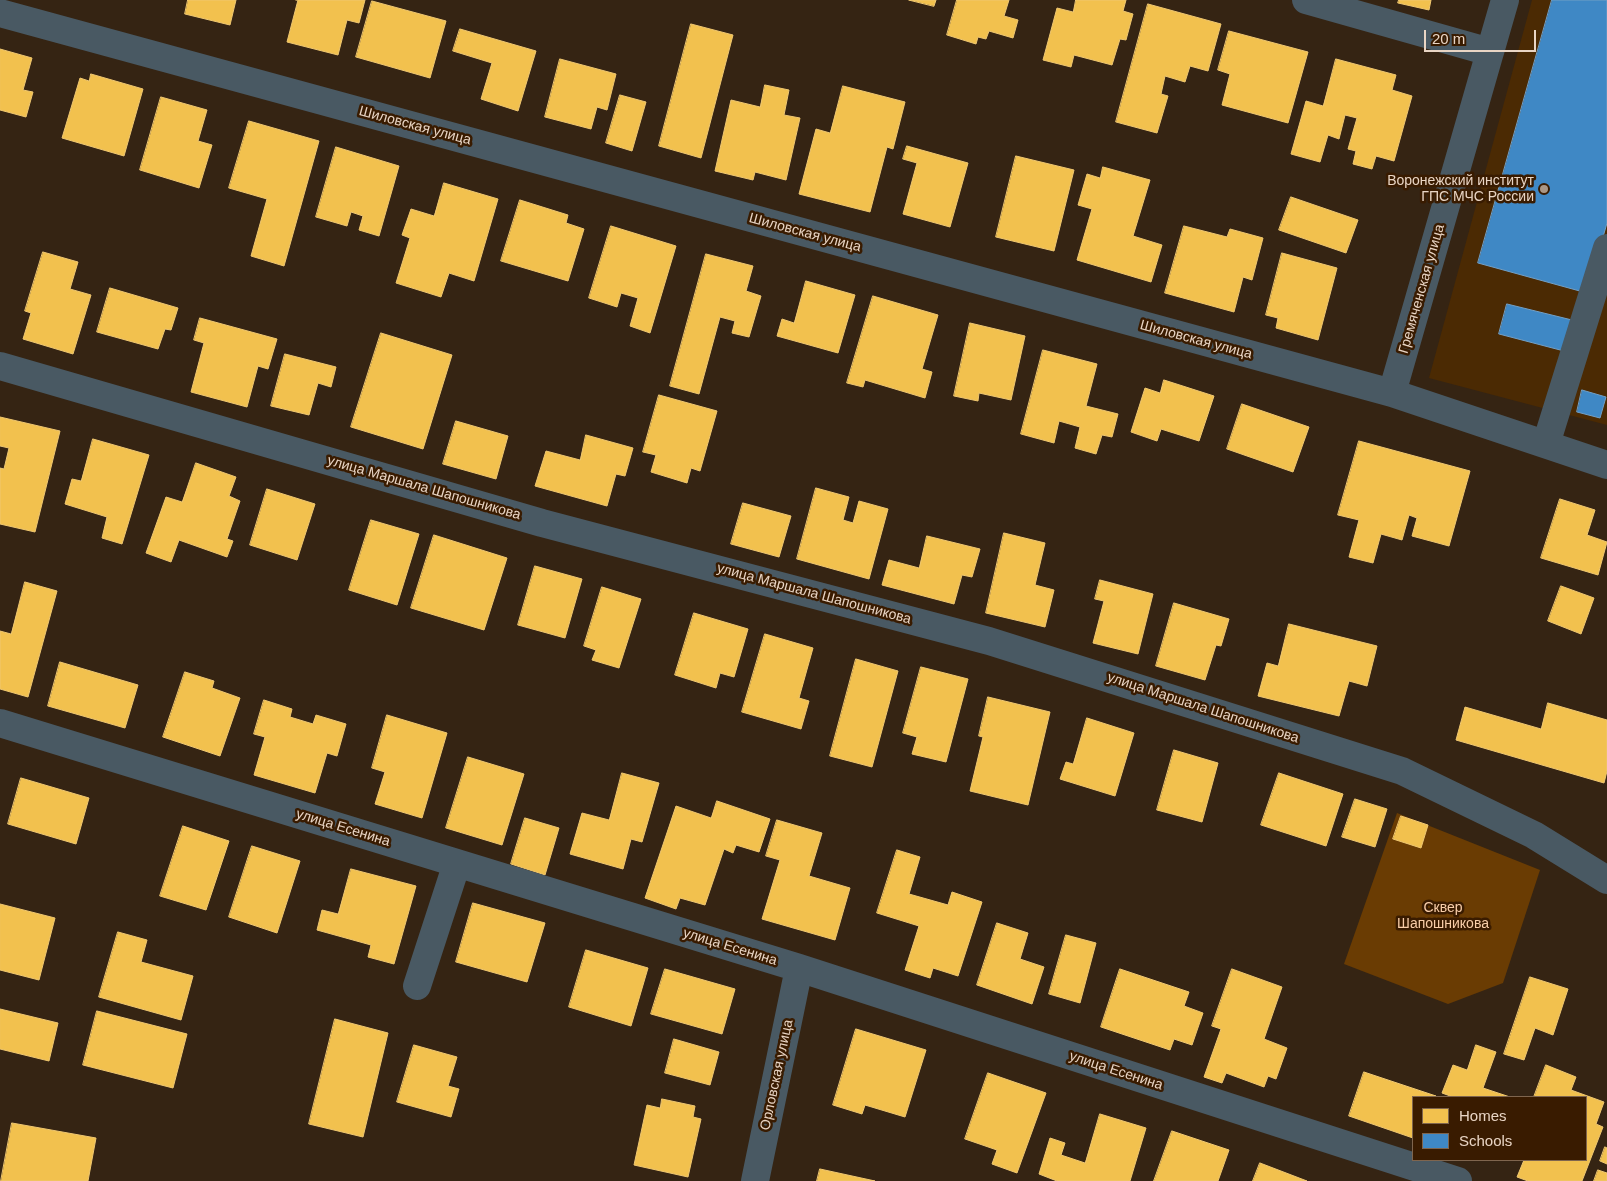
<!DOCTYPE html>
<html>
<head>
<meta charset="utf-8">
<style>
  body { margin:0 }
  #map { position:relative; width:1607px; height:1181px; overflow:hidden; background:#352413; font-family:Helvetica,sans-serif }
  canvas { display:block }
  .legend { position:absolute; left:1412px; top:1096px; width:175px; height:65px; box-sizing:border-box; background:#391b00; border:1px solid #7f654e; margin:0; padding:6px 9px; list-style:none; font-size:15px; color:#e9d5c4 }
  .legend li { display:flex; align-items:center; gap:10px; height:25px }
  .legend b { width:25px; border:1px solid #7f654e }
  .scale { position:absolute; left:1424px; top:30px; width:112px; height:22px; box-sizing:border-box; border:2px solid #e9d5c4; border-top:0; padding-left:6px; font-size:15px; line-height:18px; white-space:nowrap; color:#e9d5c4; -webkit-text-stroke:4px #391b00; paint-order:stroke }
</style>
</head>
<body>
<div id="map">
<canvas width="1607" height="1181"></canvas>
<ul class="legend">
<li><b style="height:14px;background:#f2c14e"></b>Homes</li>
<li><b style="height:14px;background:#3f88c5"></b>Schools</li>
</ul>
<div class="scale">20 m</div>
</div>
<script>
const ctx = document.querySelector('canvas').getContext('2d');
ctx.lineJoin = 'round';
function fillPath(path, color) { ctx.fillStyle = color; ctx.fill(path, 'evenodd'); }
function strokePath(path, color, width, dash) { ctx.strokeStyle = color; ctx.lineWidth = width; ctx.lineCap = dash ? 'butt' : 'round'; ctx.setLineDash(dash || []); ctx.stroke(path); }
function label(font, color, halo, rows, align = 'center') {
  ctx.font = font + ' Helvetica,sans-serif'; ctx.lineWidth = 5; ctx.setLineDash([]); ctx.textBaseline = 'middle'; ctx.strokeStyle = halo; ctx.fillStyle = color; for (const [text, x, y, turn = 0] of rows) {
    ctx.save(); ctx.translate(x, y); ctx.rotate((+turn || 0) * Math.PI / 180); ctx.textAlign = isNaN(turn) ? turn : align; if (halo) ctx.strokeText(text, 0, 0); ctx.fillText(text, 0, 0); ctx.restore();
  }
}
const built = new Path2D(`
  M1532,0H1607V425L1429,378Z`);
const green = new Path2D(`
  M1397,813L1540,870L1503,983L1448,1004L1344,964Z`);
const homes = new Path2D(`
  M188,0H236L230,25L185,14Z
  M296,0H365L359,23L347,20L338,55L287,42L298,0Z
  M909,0H936L934,6Z
  M957,0H1009L1004,16L1018,20L1013,38L989,31L986,39L978,37L976,44L947,35Z
  M1076,0H1126L1123,11L1133,14L1126,40L1120,39L1112,65L1074,55L1071,67L1043,60L1057,8L1073,12Z
  M1399,0H1431L1429,10L1398,3Z
  M372,1L446,21L430,78L356,57Z
  M1148,4L1221,24L1208,71L1190,66L1185,82L1165,76L1161,94L1168,96L1157,133L1116,122Z
  M691,24L733,35L701,158L659,146Z
  M460,29L536,51L518,111L481,99L492,63L453,51Z
  M1229,31L1308,52L1288,123L1222,105L1230,74L1218,70Z
  M0,49L32,58L23,90L33,92L26,117L0,110Z
  M560,59L616,74L607,110L597,107L591,129L545,117Z
  M1336,59L1396,75L1392,90L1412,96L1394,161L1376,156L1372,169L1353,164L1356,151L1348,149L1357,118L1345,115L1339,139L1328,135L1320,162L1291,154L1306,101L1323,106Z
  M91,74L143,89L124,156L62,138L80,78L89,81Z
  M765,85L789,90L784,115L800,118L786,180L755,172L753,180L715,171L731,100L760,107Z
  M843,86L905,102L893,149L887,147L870,212L799,194L816,129L830,133Z
  M620,95L646,102L632,151L606,143Z
  M161,97L207,110L198,141L212,145L199,188L140,170Z
  M249,121L319,141L284,266L251,256L267,199L229,188Z
  M907,146L968,163L950,227L903,214L917,163L903,159Z
  M336,147L399,166L379,236L359,230L363,216L351,212L347,226L316,217Z
  M1016,156L1074,170L1054,251L996,237Z
  M1103,167L1150,180L1133,236L1162,245L1151,282L1077,260L1092,209L1078,205L1087,174L1100,178Z
  M444,183L498,199L474,281L449,273L441,297L396,283L410,238L402,235L411,209L434,216Z
  M1291,197L1358,220L1346,253L1279,230Z
  M520,200L568,215L566,223L584,229L568,281L501,261Z
  M611,226L676,246L650,333L630,326L638,298L621,293L617,307L589,298Z
  M1184,226L1227,237L1230,229L1263,238L1252,280L1243,277L1234,312L1165,293Z
  M43,252L78,262L70,289L91,295L73,354L23,339L31,313L25,311Z
  M1282,253L1337,268L1318,340L1276,328L1278,318L1266,315Z
  M706,254L753,266L746,291L761,296L749,337L732,333L735,321L720,317L699,394L670,386Z
  M806,281L855,295L838,353L777,336L782,319L794,323Z
  M110,288L178,308L171,330L165,329L158,349L97,332Z
  M873,296L938,315L922,369L932,372L925,398L865,380L863,387L847,383Z
  M200,318L277,339L268,369L258,366L247,407L191,392L204,343L194,340Z
  M970,323L1025,336L1011,400L979,393L978,401L954,396Z
  M381,333L452,355L423,449L351,427Z
  M1043,350L1097,364L1086,406L1118,414L1112,437L1102,435L1096,454L1075,448L1080,427L1059,421L1054,443L1021,434Z
  M285,354L336,367L331,387L318,383L309,415L271,406Z
  M1164,380L1214,396L1199,441L1161,429L1157,441L1131,432L1145,388L1160,393Z
  M659,395L717,411L700,471L691,468L687,483L651,472L656,455L643,452Z
  M1242,404L1309,427L1293,472L1227,449Z
  M0,417L60,431L35,532L0,524V468L4,469L9,448L0,446Z
  M456,421L508,436L496,479L443,464Z
  M586,435L633,448L625,476L616,474L607,506L535,486L546,451L580,460Z
  M93,439L149,455L122,544L102,538L107,517L65,504L72,479L81,481Z
  M1359,441L1470,471L1449,546L1412,536L1417,518L1409,515L1402,540L1381,534L1373,563L1349,557L1359,520L1338,515Z
  M196,463L236,477L229,496L240,501L227,539L233,541L227,557L179,540L171,562L146,553L166,497L182,502Z
  M816,488L849,497L843,520L853,523L859,501L888,509L869,579L797,559Z
  M267,489L315,504L297,560L250,545Z
  M1560,499L1595,510L1587,535L1607,542L1598,575L1541,558Z
  M743,503L791,516L779,557L731,544Z
  M371,520L419,534L397,605L349,590Z
  M1004,533L1045,543L1035,585L1054,590L1045,627L986,613Z
  M434,535L507,558L484,630L411,608Z
  M927,536L980,549L972,577L962,575L954,604L882,585L889,560L919,568Z
  M535,566L582,579L565,638L518,625Z
  M1100,580L1153,594L1138,654L1093,643L1104,601L1095,599Z
  M25,582L57,591L28,697L0,689V631L11,634Z
  M1561,586L1594,598L1581,634L1548,621Z
  M602,587L641,599L619,668L592,660L596,650L584,646Z
  M1174,603L1229,619L1221,646L1216,645L1205,680L1156,666Z
  M694,613L748,629L734,677L720,673L716,688L675,675Z
  M1289,624L1377,646L1367,686L1349,681L1339,716L1258,696L1267,663L1278,666Z
  M765,634L813,648L799,698L809,701L801,729L742,712Z
  M856,659L898,671L872,767L830,756Z
  M60,662L138,685L125,728L48,706Z
  M921,667L968,679L946,762L912,754L917,737L903,733Z
  M185,672L214,681L212,688L240,698L220,756L163,737Z
  M988,697L1050,712L1028,805L970,791L983,737L979,736Z
  M264,700L292,709L290,717L313,724L316,715L346,724L337,756L327,753L315,793L254,775L265,737L254,734Z
  M1548,703L1607,720V771L1604,783L1456,740L1465,707L1541,729Z
  M387,715L447,733L422,818L375,804L385,772L372,768Z
  M1087,718L1134,733L1115,796L1060,779L1066,762L1073,764Z
  M1174,750L1218,763L1202,822L1157,810Z
  M468,757L524,774L502,845L446,828Z
  M622,773L659,783L642,842L631,839L623,869L570,854L582,813L609,820Z
  M1279,773L1343,794L1326,846L1261,825Z
  M21,778L89,798L76,844L8,824Z
  M1355,799L1387,809L1375,847L1342,837Z
  M717,801L770,819L759,852L736,845L733,853L724,849L705,905L680,898L676,909L645,898L676,806L711,818Z
  M1401,816L1428,825L1421,848L1393,839Z
  M525,818L559,828L545,875L511,864Z
  M777,820L822,833L809,876L850,888L835,940L762,919L780,860L766,856Z
  M183,826L229,841L206,910L160,896Z
  M252,846L300,861L277,933L229,917Z
  M897,850L920,857L909,894L948,905L952,892L982,902L958,976L933,968L930,978L905,970L919,926L877,913Z
  M351,869L416,886L394,964L368,957L371,945L317,930L322,910L338,914Z
  M473,903L545,923L527,982L456,962Z
  M0,904L55,918L39,980L0,970Z
  M997,923L1028,933L1020,959L1044,967L1032,1004L977,985Z
  M118,932L147,940L141,962L193,976L181,1020L99,997Z
  M1066,935L1096,943L1080,1003L1049,994Z
  M586,950L648,968L631,1026L569,1007Z
  M665,969L735,989L722,1034L651,1014Z
  M1120,969L1189,992L1184,1006L1203,1013L1192,1045L1174,1039L1170,1050L1101,1027Z
  M1232,969L1282,987L1264,1039L1287,1048L1276,1079L1268,1076L1264,1087L1226,1073L1222,1083L1204,1077L1221,1029L1212,1026Z
  M1530,977L1568,989L1553,1035L1535,1028L1524,1060L1504,1054Z
  M0,1009L58,1023L49,1061L0,1049Z
  M97,1011L187,1034L173,1088L83,1065Z
  M335,1019L388,1033L363,1137L309,1124Z
  M856,1029L926,1050L905,1117L865,1105L862,1114L833,1105Z
  M674,1039L719,1052L710,1085L665,1073Z
  M414,1045L457,1057L448,1086L459,1089L451,1117L397,1102Z
  M1476,1045L1496,1052L1483,1088L1510,1097H1453L1442,1093L1453,1065L1467,1070Z
  M1546,1065L1576,1077L1571,1090L1604,1102L1596,1124L1603,1127L1582,1181H1528L1517,1177L1524,1160H1586V1097H1534Z
  M1364,1072L1436,1096L1413,1097V1138L1349,1116Z
  M988,1073L1046,1093L1017,1173L992,1164L997,1150L965,1139Z
  M662,1099L695,1106L693,1117L701,1119L688,1177L634,1165L647,1105L660,1108Z
  M1100,1114L1146,1128L1130,1181H1057L1039,1174L1050,1138L1065,1143L1061,1155L1085,1163Z
  M12,1123L96,1138L88,1181H1Z
  M1172,1131L1229,1150L1218,1181H1154Z
  M1605,1147L1607,1148V1164L1600,1161Z
  M1260,1163L1307,1181H1253Z
  M820,1169L875,1181H817Z
  M1598,1170L1607,1173V1181H1594Z`);
const schools = new Path2D(`
  M1552,0H1607V223L1587,293L1478,263Z
  M1507,304L1572,320L1564,351L1499,334Z
  M1582,390L1606,397L1600,418L1577,412Z`);
const minor = new Path2D(`
  M1306,0L1490,52L1392,393
  M0,13L1392,393L1607,465
  M1490,52L1505,0
  M0,366L542,523L989,641L1402,771L1534,835L1607,880
  M1546,444L1607,248
  M0,723L799,968L1458,1181
  M417,986L457,863
  M755,1181L799,968`);
const markers = [
  [1544,189,5,"#aa9786"]
];
const streetNames = [
  ["Шиловская улица",415,126,15],
  ["Шиловская улица",805,233,15],
  ["Гремяченская улица",1422,289,-74],
  ["Шиловская улица",1196,340,15],
  ["улица Маршала Шапошникова",424,488,16],
  ["улица Маршала Шапошникова",814,594,15],
  ["улица Маршала Шапошникова",1203,708,18],
  ["улица Есенина",343,828,17],
  ["улица Есенина",730,947,17],
  ["улица Есенина",1116,1071,18],
  ["Орловская улица",777,1075,-78]
];
const poiNames = [
  ["Воронежский институт",1534,181],
  ["ГПС МЧС России",1534,197]
];
const parkNames = [
  ["Сквер",1443,908],
  ["Шапошникова",1443,924]
];
fillPath(built, '#4b2a03');
fillPath(green, '#6a3c03');
fillPath(homes, '#f2c14e');
strokePath(homes, '#efc771', 1);
fillPath(schools, '#3f88c5');
strokePath(schools, '#729fc5', 1);
strokePath(minor, '#495963', 28);
for (const [x, y, r, color] of markers) { const dot = new Path2D(); dot.arc(x, y, r, 0, 2 * Math.PI); ctx.fillStyle = color; ctx.fill(dot); strokePath(dot, '#391b00', 2); }
label('14px', '#e9d5c4', '#391b00', streetNames);
label('14px', '#e9d5c4', '#391b00', poiNames, 'right');
label('14px', '#f9cea9', '#391b00', parkNames);
</script>
</body>
</html>
